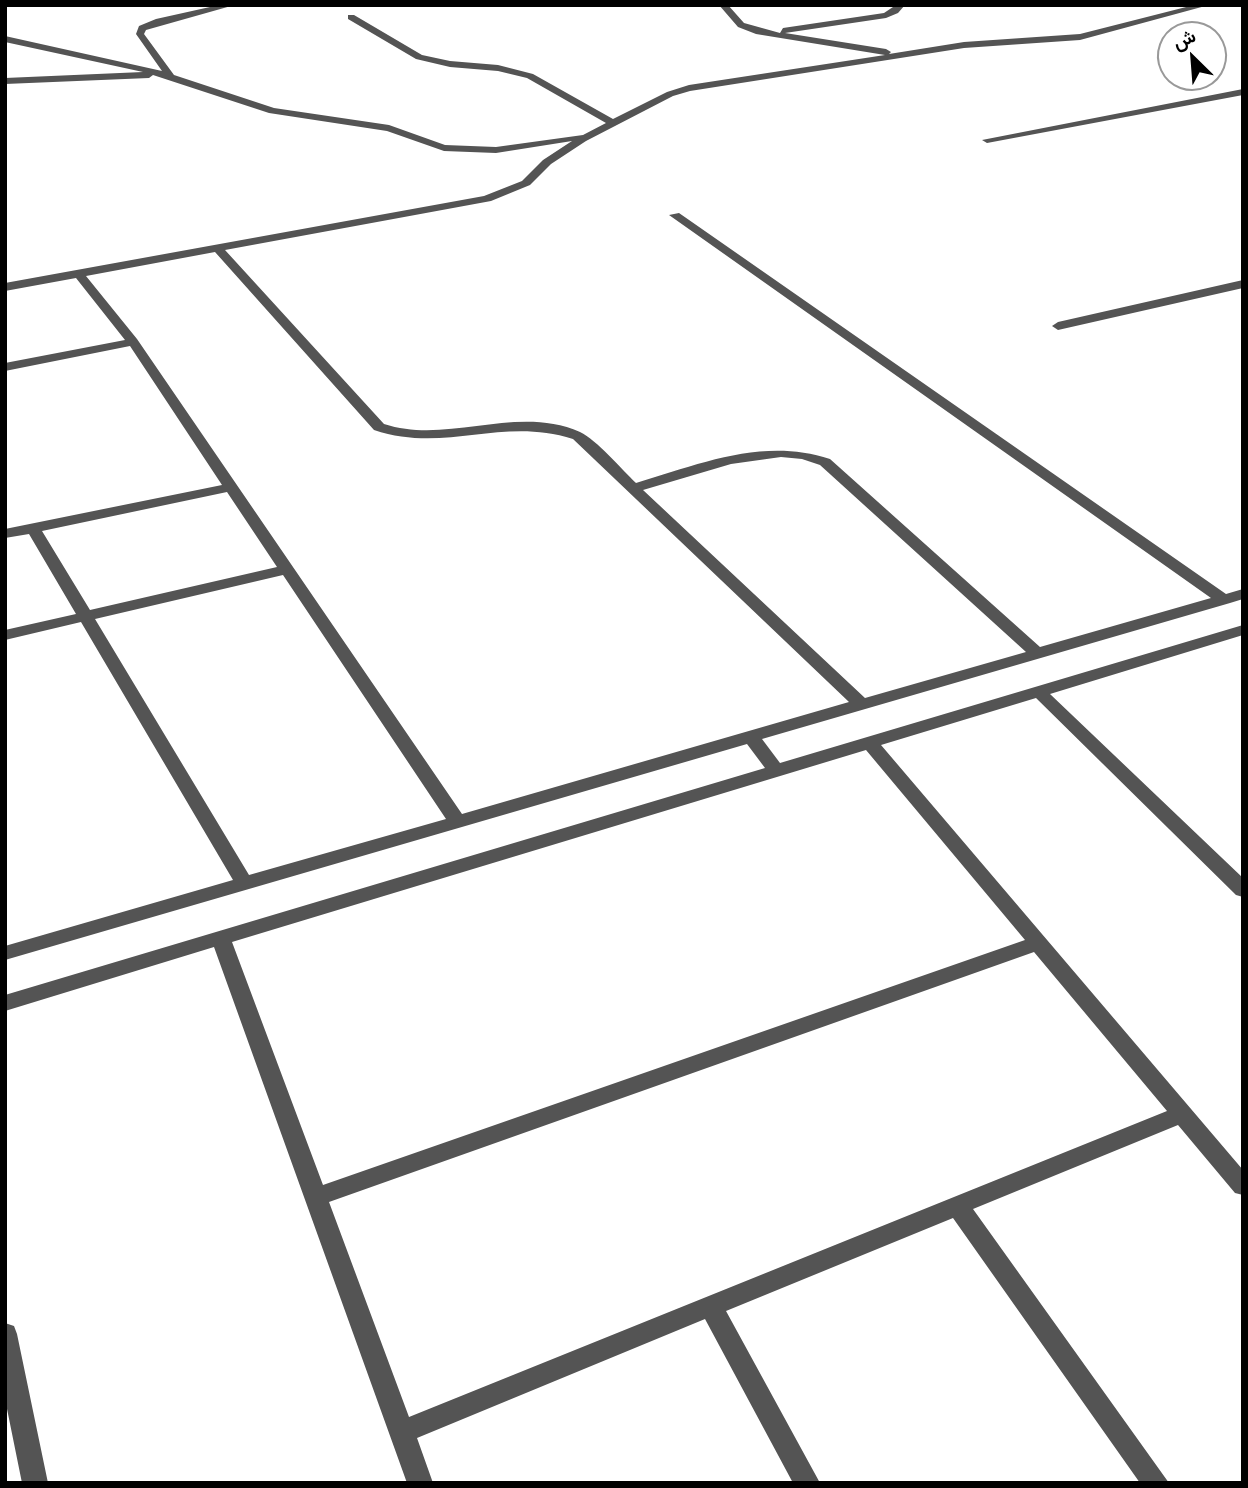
<!DOCTYPE html>
<html>
<head>
<meta charset="utf-8">
<style>
  body { margin:0 }
  #map { position:relative; width:1248px; height:1488px; overflow:hidden; background:#fff; font-family:"Open Sans",Vazirmatn,sans-serif }
  canvas { display:block }
  .frame { position:absolute; inset:0; border:7px solid #000; pointer-events:none }
  .north { position:absolute; left:1157px; top:21px; width:70px; height:70px; box-sizing:border-box; background:#fff; border:2px solid #999; border-radius:50%; rotate:335deg; font-size:19px; font-weight:700; line-height:28px; text-align:center; color:#000 }
  .north::after { content:''; display:block; margin:auto; width:24px; height:32px; background:#000; clip-path:polygon(50% 0,100% 100%,50% 72%,0 100%) }
</style>
</head>
<body>
<div id="map">
<canvas width="1248" height="1488"></canvas>
<div class="frame"></div>
<div class="north">ش</div>
</div>
<script>
const ctx = document.querySelector('canvas').getContext('2d');
ctx.lineJoin = 'round';
function fillPath(path, color) { ctx.fillStyle = color; ctx.fill(path, 'evenodd'); }
const minor = new Path2D(`
  M219,5L231,6L146,30L144,34L174,75L274,108L389,125L445,145L496,147L583,135L606,123L527,78L498,71L450,67L416,59L348,19V15H354L422,55L450,61L498,65L533,74L613,119L667,92L689,85L885,55L756,34L738,27L719,5H728L744,23L780,33L783,28L884,13L896,5H905L898,13L886,18L785,33L886,49L891,52L889,54L964,42L1080,34L1194,5H1209L1080,40L964,48L690,91L673,96L586,141L551,164L530,185L491,201L225,250L384,424C448,445 516,404 580,432C597,440 621,469 636,483C700,464 763,437 830,459L1040,647L1211,598L669,215L679,213L1226,594L1243,589V599L1230,603L762,739L780,763L1243,625V635L1050,694L1243,878V897L1236,895L1036,698L881,745L1243,1170V1195L1235,1193L1178,1125L973,1209L1169,1483H1140L953,1218L726,1311L820,1483H793L705,1319L417,1438L433,1483H407L214,947L5,1011V995L765,768L747,744L5,960V946L233,880L81,622L5,640V630L76,614L29,534L5,538V529L222,485L130,346L5,371V363L125,340L76,278L5,291V283L484,196L522,181L543,160L572,141L496,153L444,151L387,131L269,113L153,75L149,78L5,84V78L143,72L5,42V36L162,71L136,34L139,26L156,19ZM215,252L374,430C446,454 501,416 573,439L849,702L462,814L137,339L86,276ZM781,457L802,459L820,465L1026,652L865,698L643,490L731,464ZM227,492L277,567L90,610L42,531ZM283,575L446,819L249,875L95,619ZM866,750L1025,940L323,1185L232,942ZM1034,952L1167,1111L409,1417L329,1202Z
  M1243,89V95L987,143L982,140Z
  M1243,280V288L1058,330L1052,326L1058,322Z
  M5,1323L14,1326L17,1334L48,1483H22L5,1399Z`);
fillPath(minor, '#545454');
</script>
</body>
</html>
